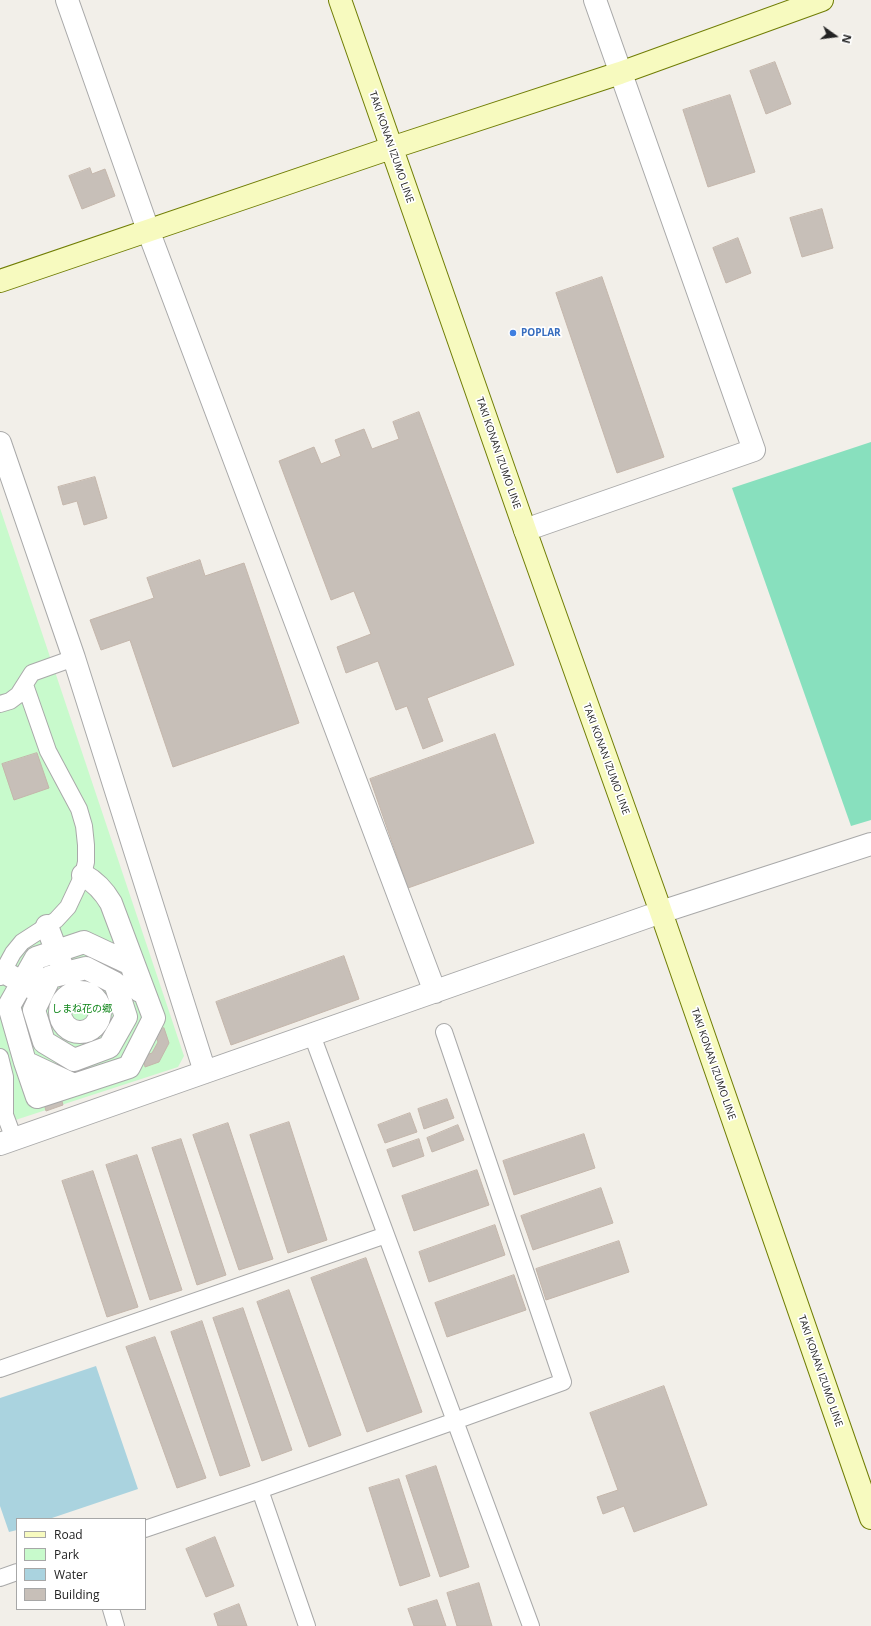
<!DOCTYPE html>
<html>
<head>
<meta charset="utf-8">
<style>
  body { margin:0 }
  #map { position:relative; width:871px; height:1626px; overflow:hidden; background:#f2efe9; font-family:"Open Sans",sans-serif }
  canvas { display:block }
  .legend { position:absolute; left:16px; top:1518px; width:130px; height:92px; box-sizing:border-box; background:#fff; border:1px solid #a7a7a7; margin:0; padding:5px 7px; list-style:none; font-size:12px; color:#222 }
  .legend li { display:flex; align-items:center; gap:8px; height:20px }
  .legend b { width:20px; border:1px solid #a7a7a7 }
  .north { position:absolute; left:815px; top:16px; width:40px; height:40px; -webkit-text-stroke:3px #fff; paint-order:stroke; rotate:104deg; font-size:11px; font-weight:700; line-height:16px; text-align:center; color:#222 }
  .north::after { content:''; display:block; margin:auto; width:14px; height:18px; background:#222; clip-path:polygon(50% 0,100% 100%,50% 72%,0 100%) }
</style>
</head>
<body>
<div id="map">
<canvas width="871" height="1626"></canvas>
<ul class="legend">
<li><b style="height:5px;background:#f7fabf"></b>Road</li>
<li><b style="height:11px;background:#c8facc"></b>Park</li>
<li><b style="height:11px;background:#aad3df"></b>Water</li>
<li><b style="height:11px;background:#c7bfb8"></b>Building</li>
</ul>
<div class="north">N</div>
</div>
<script>
const ctx = document.querySelector('canvas').getContext('2d');
ctx.lineJoin = 'round';
function fillPath(path, color) { ctx.fillStyle = color; ctx.fill(path, 'evenodd'); }
function strokePath(path, color, width, dash) { ctx.strokeStyle = color; ctx.lineWidth = width; ctx.lineCap = dash ? 'butt' : 'round'; ctx.setLineDash(dash || []); ctx.stroke(path); }
function label(font, color, halo, rows, align = 'center') {
  ctx.font = font + ' "Open Sans","Noto Sans JP",sans-serif'; ctx.lineWidth = 3.5; ctx.setLineDash([]); ctx.textBaseline = 'middle'; ctx.strokeStyle = halo; ctx.fillStyle = color; for (const [text, x, y, turn = 0] of rows) {
    ctx.save(); ctx.translate(x, y); ctx.rotate((+turn || 0) * Math.PI / 180); ctx.textAlign = isNaN(turn) ? turn : align; if (halo) ctx.strokeText(text, 0, 0); ctx.fillText(text, 0, 0); ctx.restore();
  }
}
const park = new Path2D(`
  M0,508L184,1056L178,1067L0,1125Z`);
const pitch = new Path2D(`
  M871,442V820L851,826L732,488Z`);
const water = new Path2D(`
  M96,1366L138,1489L49,1519H17V1530L9,1532L0,1506V1398Z`);
const building = new Path2D(`
  M775,62L791,104L766,114L750,71Z
  M730,95L755,172L708,187L683,110Z
  M90,168L92,174L105,169L115,196L82,209L69,176Z
  M822,209L833,248L802,257L790,218Z
  M738,238L751,273L726,283L713,248Z
  M602,277L664,457L617,473L556,293Z
  M419,412L514,665L427,698L443,741L423,749L407,706L396,710L378,661L346,673L337,647L371,634L354,591L331,600L279,461L314,447L321,464L341,456L335,440L364,429L372,449L399,439L393,422Z
  M95,477L107,518L84,525L77,501L63,505L58,487Z
  M200,560L205,576L244,563L299,723L173,767L130,640L101,650L90,620L154,598L147,578Z
  M495,734L534,843L408,888L370,779Z
  M37,753L49,788L14,800L2,764Z
  M344,956L359,999L231,1045L216,1002Z
  M164,1028L169,1043L159,1062L145,1067L143,1056L152,1053L158,1042L154,1032Z
  M60,1094L63,1105L46,1111L43,1100Z
  M447,1099L454,1118L424,1129L418,1109Z
  M410,1113L417,1132L385,1143L378,1125Z
  M289,1122L327,1240L288,1253L250,1135Z
  M228,1123L273,1259L239,1270L193,1135Z
  M458,1125L464,1140L432,1152L427,1138Z
  M584,1134L595,1168L514,1195L503,1161Z
  M181,1139L226,1275L197,1285L152,1148Z
  M419,1139L424,1156L393,1167L387,1150Z
  M137,1155L182,1290L150,1300L106,1165Z
  M477,1170L489,1205L414,1231L402,1196Z
  M93,1171L138,1307L107,1317L62,1181Z
  M601,1188L613,1223L533,1250L521,1216Z
  M495,1225L505,1255L429,1282L419,1252Z
  M619,1241L629,1272L546,1300L536,1269Z
  M366,1258L422,1412L367,1432L311,1278Z
  M514,1275L526,1310L447,1337L435,1303Z
  M289,1290L341,1435L309,1447L257,1302Z
  M243,1308L292,1450L262,1461L213,1318Z
  M202,1321L250,1466L220,1476L171,1332Z
  M155,1337L206,1478L177,1488L126,1347Z
  M664,1386L707,1505L634,1532L624,1506L603,1514L597,1497L618,1490L590,1413Z
  M436,1466L469,1567L440,1577L406,1476Z
  M399,1479L430,1576L400,1586L369,1488Z
  M215,1537L234,1586L206,1597L186,1549Z
  M479,1583L492,1626H457L447,1593Z
  M437,1600L446,1626H414L408,1609Z
  M239,1604L247,1626H218L214,1614Z`);
const lane = new Path2D(`
  M0,704L10,701L18,695L32,673L74,658
  M0,977L13,953L22,942L56,920L68,907L83,875L86,862V845L84,826L79,809L48,751L25,685
  M444,1032L563,1382L455,1421L531,1626
  M0,1057L5,1077V1115L14,1139
  M0,1369L386,1235
  M260,1490L307,1626
  M145,1529L260,1490L455,1421L312,1035
  M0,1578L17,1572
  M111,1609L116,1626`);
const street = new Path2D(`
  M67,0L148,230L435,992
  M0,443L74,658L205,1072
  M525,530L754,450L595,0
  M83,875C96,882 104,891 111,903L154,1018L129,1067L74,1085L25,1062L9,1006L36,958L84,942L131,964L140,991
  M47,926L62,966
  M86,968L115,983L126,1017L109,1047L74,1060L44,1042L34,1010L50,977Z
  M2,971L34,989
  M60 1012a20 20 0 1 1 40 0a20 20 0 1 1-40 0Z
  M25,1062L37,1097L74,1085
  M0,1144L661,912L871,844`);
const secondary = new Path2D(`
  M340,0L525,530L661,912L871,1518
  M0,281L391,148L620,73L822,0`);
const markers = [
  [513,333,4,"#3f7fe0"]
];
const streetNames = [
  ["TAKI KONAN IZUMO LINE",391,147,71],
  ["TAKI KONAN IZUMO LINE",498,453,71],
  ["TAKI KONAN IZUMO LINE",606,759,70],
  ["TAKI KONAN IZUMO LINE",713,1064,71],
  ["TAKI KONAN IZUMO LINE",820,1371,71]
];
const shopNames = [
  ["POPLAR",521,333]
];
const parkNames = [
  ["しまね花の郷",82,1009]
];
fillPath(park, '#c8facc');
fillPath(pitch, '#88e0be');
fillPath(water, '#aad3df');
fillPath(building, '#c7bfb8');
strokePath(building, '#c4b6ab', 1);
strokePath(lane, '#a9a9a9', 18);
strokePath(street, '#a9a9a9', 24);
strokePath(secondary, '#707d05', 24);
strokePath(lane, '#fff', 16);
strokePath(street, '#fff', 22);
strokePath(secondary, '#f7fabf', 22);
for (const [x, y, r, color] of markers) { const dot = new Path2D(); dot.arc(x, y, r, 0, 2 * Math.PI); ctx.fillStyle = color; ctx.fill(dot); strokePath(dot, '#fff', 1.5); }
label('10px', '#222', '#fff', streetNames);
label('bold 10px', '#366cbe', '#fff', shopNames, 'left');
label('10px', '#0c8416', '#fff', parkNames);
</script>
</body>
</html>
